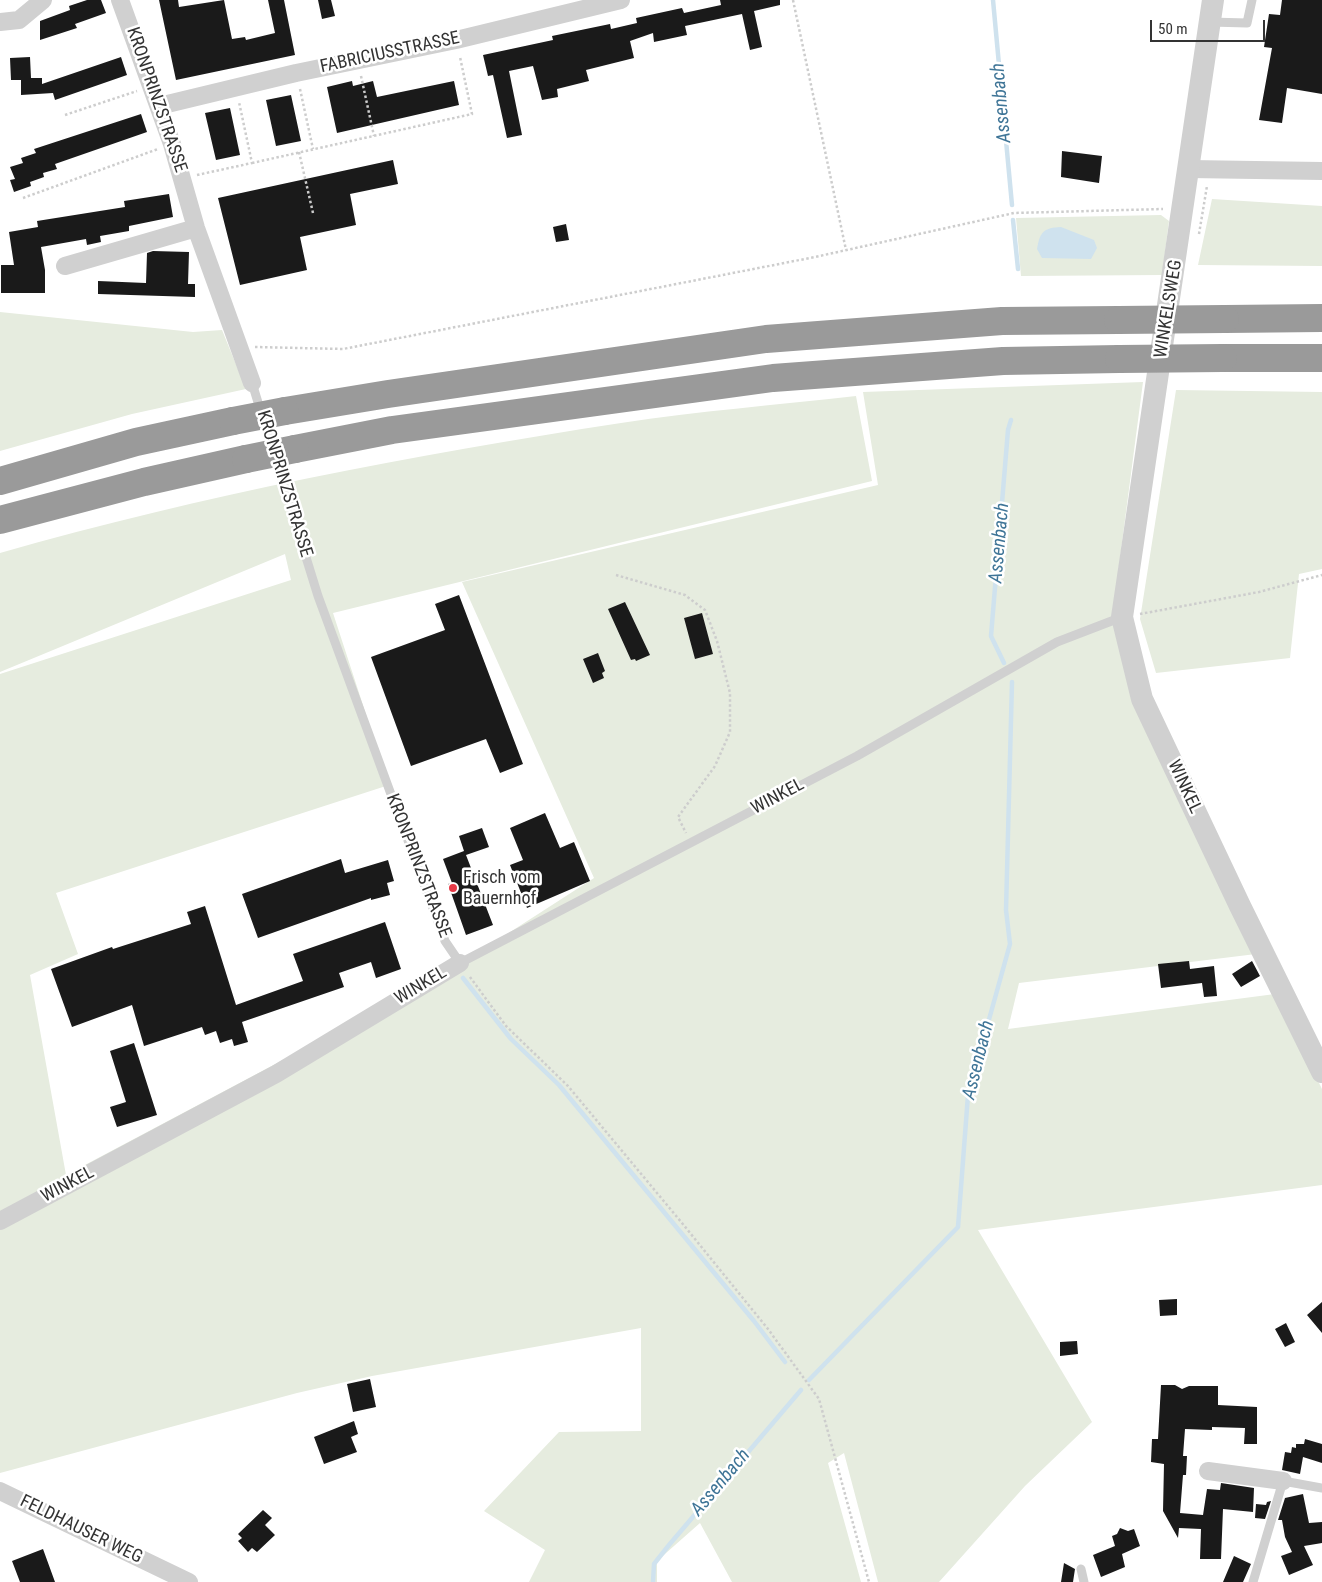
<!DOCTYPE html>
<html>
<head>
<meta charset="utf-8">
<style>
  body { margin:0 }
  #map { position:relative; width:1322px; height:1582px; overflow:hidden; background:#fff; font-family:"Roboto Condensed",sans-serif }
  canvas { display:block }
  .scale { position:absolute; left:1150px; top:20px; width:115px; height:22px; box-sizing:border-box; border:2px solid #333; border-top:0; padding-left:6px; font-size:15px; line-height:18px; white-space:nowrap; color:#333; -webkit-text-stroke:4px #fff; paint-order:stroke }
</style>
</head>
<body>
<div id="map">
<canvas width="1322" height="1582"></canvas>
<div class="scale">50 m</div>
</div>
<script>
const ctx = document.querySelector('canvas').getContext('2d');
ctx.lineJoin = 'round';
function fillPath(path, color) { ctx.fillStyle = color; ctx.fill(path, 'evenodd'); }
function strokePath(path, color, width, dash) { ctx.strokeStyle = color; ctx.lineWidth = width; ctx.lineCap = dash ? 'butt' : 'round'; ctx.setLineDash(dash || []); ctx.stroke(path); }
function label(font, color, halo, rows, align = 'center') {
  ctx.font = font + ' "Roboto Condensed",sans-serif'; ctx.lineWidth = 5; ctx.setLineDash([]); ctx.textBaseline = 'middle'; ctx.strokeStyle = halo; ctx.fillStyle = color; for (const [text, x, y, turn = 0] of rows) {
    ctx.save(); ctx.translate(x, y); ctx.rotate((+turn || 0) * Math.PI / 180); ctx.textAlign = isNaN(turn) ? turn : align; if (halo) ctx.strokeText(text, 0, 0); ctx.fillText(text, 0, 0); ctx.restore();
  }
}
const green = new Path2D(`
  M1212,199L1322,206V266L1198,265Z
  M1161,215L1169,221L1162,275L1021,276L1016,218Z
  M0,312L193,332L222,330L246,389L132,414L0,451Z
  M1143,382L1112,619L1256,954L1019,983L1008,1029L1275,994L1322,1089V1185L978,1230L1092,1422L1025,1486L939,1582H878L844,1453L828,1463L861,1582H732L700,1523L657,1561V1582H529L545,1550L484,1511L559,1432L641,1431V1328L372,1376L297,1393L0,1473V674L291,580L285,554L0,672V553C203,495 412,455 621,423C698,411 778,405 856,396L872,481L333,613L389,785L56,893L78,954L30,975L66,1175L445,974L594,878L462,582L878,485L863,392Z
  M1176,390L1322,392V569L1299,574L1290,658L1156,673L1140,619Z`);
const water = new Path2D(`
  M1061,227L1094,240L1097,248L1091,259L1042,258L1037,249C1040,231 1044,228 1061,227Z`);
const stream = new Path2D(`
  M993,0L1012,205
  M1013,220L1018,269
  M1004,663L991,636L1008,430L1011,420
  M463,978L511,1039L559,1085L754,1321L785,1362
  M809,1380L958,1227L968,1095L1010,944L1006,910L1012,682
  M653,1582L654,1564L669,1545L801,1390`);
const building = new Path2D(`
  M87,0H101L106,13L75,24L77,28L40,40V21L70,10L69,6Z
  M159,0H178L179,7L224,0L232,39L245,37L246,40L275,33L268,0H284L295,55L176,80Z
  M318,0H331L335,16L322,19Z
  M720,0H780V5L754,11L762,47L750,50L742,14L685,26L687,35L654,42L653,33L630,41L634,58L586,70L589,81L557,89L558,97L542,100L533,66L509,71L522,135L507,138L493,75L488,76L483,55L553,40L552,36L610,24L611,29L637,23L636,18L682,8L684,13L721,5Z
  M1282,0H1322V94L1287,88L1282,123L1259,120L1272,48L1264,47L1269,14L1280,15Z
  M30,57L31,78H42V84L121,57L127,75L55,100L53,93L21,95V80H11L10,58Z
  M352,81L353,86L373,81L377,97L454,81L459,105L337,133L327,87Z
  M291,95L301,141L276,146L266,100Z
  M230,108L240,155L216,160L205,113Z
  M141,114L147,132L55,164L57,169L43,173L44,177L30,182L31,186L14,192L10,180L15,179L10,167L23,163L21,158L36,153L34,149Z
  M1062,151L1102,156L1099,183L1061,177Z
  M393,160L398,184L350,194L356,225L300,237L307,270L240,285L218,198Z
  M169,194L173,217L129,226V231L100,236L101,242L87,245L86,239L41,247L45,270V293H1V265H14L9,232L38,227L37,221L125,207L124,201Z
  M566,224L569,240L556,242L553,227Z
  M153,251L189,252L188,284H195V297L98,294V281L146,283L147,253Z
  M459,595L523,764L500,773L486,739L411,766L371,657L445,630L435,604Z
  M625,602L650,655L636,661L635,659L631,660L608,609Z
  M702,613L713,654L695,659L684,618Z
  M598,653L605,671L602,673L604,678L593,683L583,659Z
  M545,813L560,848L574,842L590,881L527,908L510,865L523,860L510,828Z
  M482,828L489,847L466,855L493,925L466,935L448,884L452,883L443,859L464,851L459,836Z
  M341,859L345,873L388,860L394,881L387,883L390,895L371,900V898L258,938L242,894Z
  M205,906L236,1005L303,981L293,954L385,922L401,969L376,978L371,962L339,973L344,987L242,1022L248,1042L234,1046L232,1039L220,1043L216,1031L205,1035L202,1027L144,1046L132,1005L72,1027L51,969L112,947L113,949L191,924L187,912Z
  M1189,961L1190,969L1214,966L1217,996L1204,997L1202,983L1161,988L1158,964Z
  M1252,961L1260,976L1241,987L1232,974Z
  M134,1043L157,1115L117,1127L110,1107L126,1102L110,1051Z
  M1177,1299V1315L1160,1316L1159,1300Z
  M1322,1302V1333L1307,1315Z
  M1286,1323L1295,1342L1285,1347L1275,1329Z
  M1077,1341L1078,1354L1060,1356V1342Z
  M370,1379L376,1407L353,1412L347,1384Z
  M1161,1385H1175L1182,1389L1189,1386H1218V1405L1257,1407V1444H1244L1245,1428L1212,1427V1430L1185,1429L1183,1456H1187L1186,1475H1183L1180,1513L1203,1515L1207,1489L1220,1490L1221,1483L1254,1488L1253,1512L1223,1509L1221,1559H1200L1201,1529L1179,1528L1178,1538L1163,1511L1164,1464L1151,1462L1152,1439H1158Z
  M354,1421L358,1434L351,1437L357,1452L324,1464L314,1437Z
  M1305,1439L1322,1444V1463L1303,1457L1300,1474L1282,1470L1285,1452L1291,1453L1292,1447L1296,1448V1444H1304Z
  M1303,1494L1309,1523L1322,1522V1543L1304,1546L1313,1565L1289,1575L1281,1556L1292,1552L1285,1537L1282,1520H1278L1285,1498Z
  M1271,1501L1265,1519L1255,1518L1256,1504L1266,1505L1267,1502Z
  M263,1510L272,1518L265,1525L275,1535L257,1552L252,1548L248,1552L238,1541L242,1538L238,1534Z
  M1120,1528L1128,1531L1134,1529L1140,1546L1122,1554L1125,1567L1101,1577L1093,1555L1115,1546L1112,1536L1117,1534Z
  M43,1549L55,1582H20L12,1561Z
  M1234,1556L1251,1564L1243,1582H1223Z
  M1064,1563L1075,1569L1073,1582H1061Z`);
const path = new Path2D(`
  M793,0L846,250
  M361,76L374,136
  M300,89L313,149
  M65,115L137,91
  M299,152L313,213
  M252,163L472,114L460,57
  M197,175L252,163L239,102
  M23,198L158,149
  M1199,234L1207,186
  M255,347L343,349L815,257L1014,213L1163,209
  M616,575L685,595L705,610L717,641L730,693V732L715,766L678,817L686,833
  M1140,614L1259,592L1322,575
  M470,977L506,1026L568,1086L682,1223L768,1329L819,1399L869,1582`);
const service = new Path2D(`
  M1210,22L1247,23L1252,0
  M252,383L318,596L445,941L460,963L857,756L1057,642L1122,617
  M1081,1569L1084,1582
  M1253,1582L1283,1481L1322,1488`);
const minor = new Path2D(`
  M120,0L172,144L196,228L252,383
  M0,22L19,20L43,0
  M159,106L296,73L456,40L621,0
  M1189,169L1322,171
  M65,266L196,228
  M0,1221L276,1074L460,963
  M1208,1471L1283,1481
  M0,1491L189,1582`);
const tertiary = new Path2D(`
  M1213,0L1122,617L1142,699L1240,906L1322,1072`);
const motorway = new Path2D(`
  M1225,319L1322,318
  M1223,358H1322
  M285,411L388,394L766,339L1002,321L1118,320
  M295,449L392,430L773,378L1003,361L1119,359
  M0,481L136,442L233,421
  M0,520L144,482L246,459`);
const motorwayBridge = new Path2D(`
  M1118,320L1225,319
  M1119,359L1223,358
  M233,421L285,411
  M246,459L295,449`);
const markers = [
  [453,888,5,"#e63946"]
];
const streetNames = [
  ["FABRICIUSSTRASSE",390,53,-12],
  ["KRONPRINZSTRASSE",156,100,71],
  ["WINKELSWEG",1169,309,-81],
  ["KRONPRINZSTRASSE",284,484,73],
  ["WINKEL",1184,787,65],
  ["WINKEL",778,797,-28],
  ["KRONPRINZSTRASSE",418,866,69],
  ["WINKEL",421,986,-31],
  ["WINKEL",68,1185,-28],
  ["FELDHAUSER WEG",81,1530,26]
];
const poiNames = [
  ["Frisch vom",463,878],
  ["Bauernhof",463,899]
];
const waterNames = [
  ["Assenbach",1002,103,-95],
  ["Assenbach",1000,543,-85],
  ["Assenbach",979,1060,-76],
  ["Assenbach",721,1483,-50]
];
fillPath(green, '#e6ecdf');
fillPath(water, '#cfe2ee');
strokePath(stream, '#cfe2ee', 4.5);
fillPath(building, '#1a1a1a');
strokePath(path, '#cdcdcd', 2.5, [2.5, 2.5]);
strokePath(service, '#d0d0d0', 9);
strokePath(minor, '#d0d0d0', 18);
strokePath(tertiary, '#d0d0d0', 22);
strokePath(motorway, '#9a9a9a', 28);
strokePath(motorwayBridge, '#9a9a9a', 28);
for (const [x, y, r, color] of markers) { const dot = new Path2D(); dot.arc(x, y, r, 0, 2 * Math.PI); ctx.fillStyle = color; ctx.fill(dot); strokePath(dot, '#fff', 2); }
label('18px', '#333', '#fff', streetNames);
label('18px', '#333', '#fff', poiNames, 'left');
label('italic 19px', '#3f7597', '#fff', waterNames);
</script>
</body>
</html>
